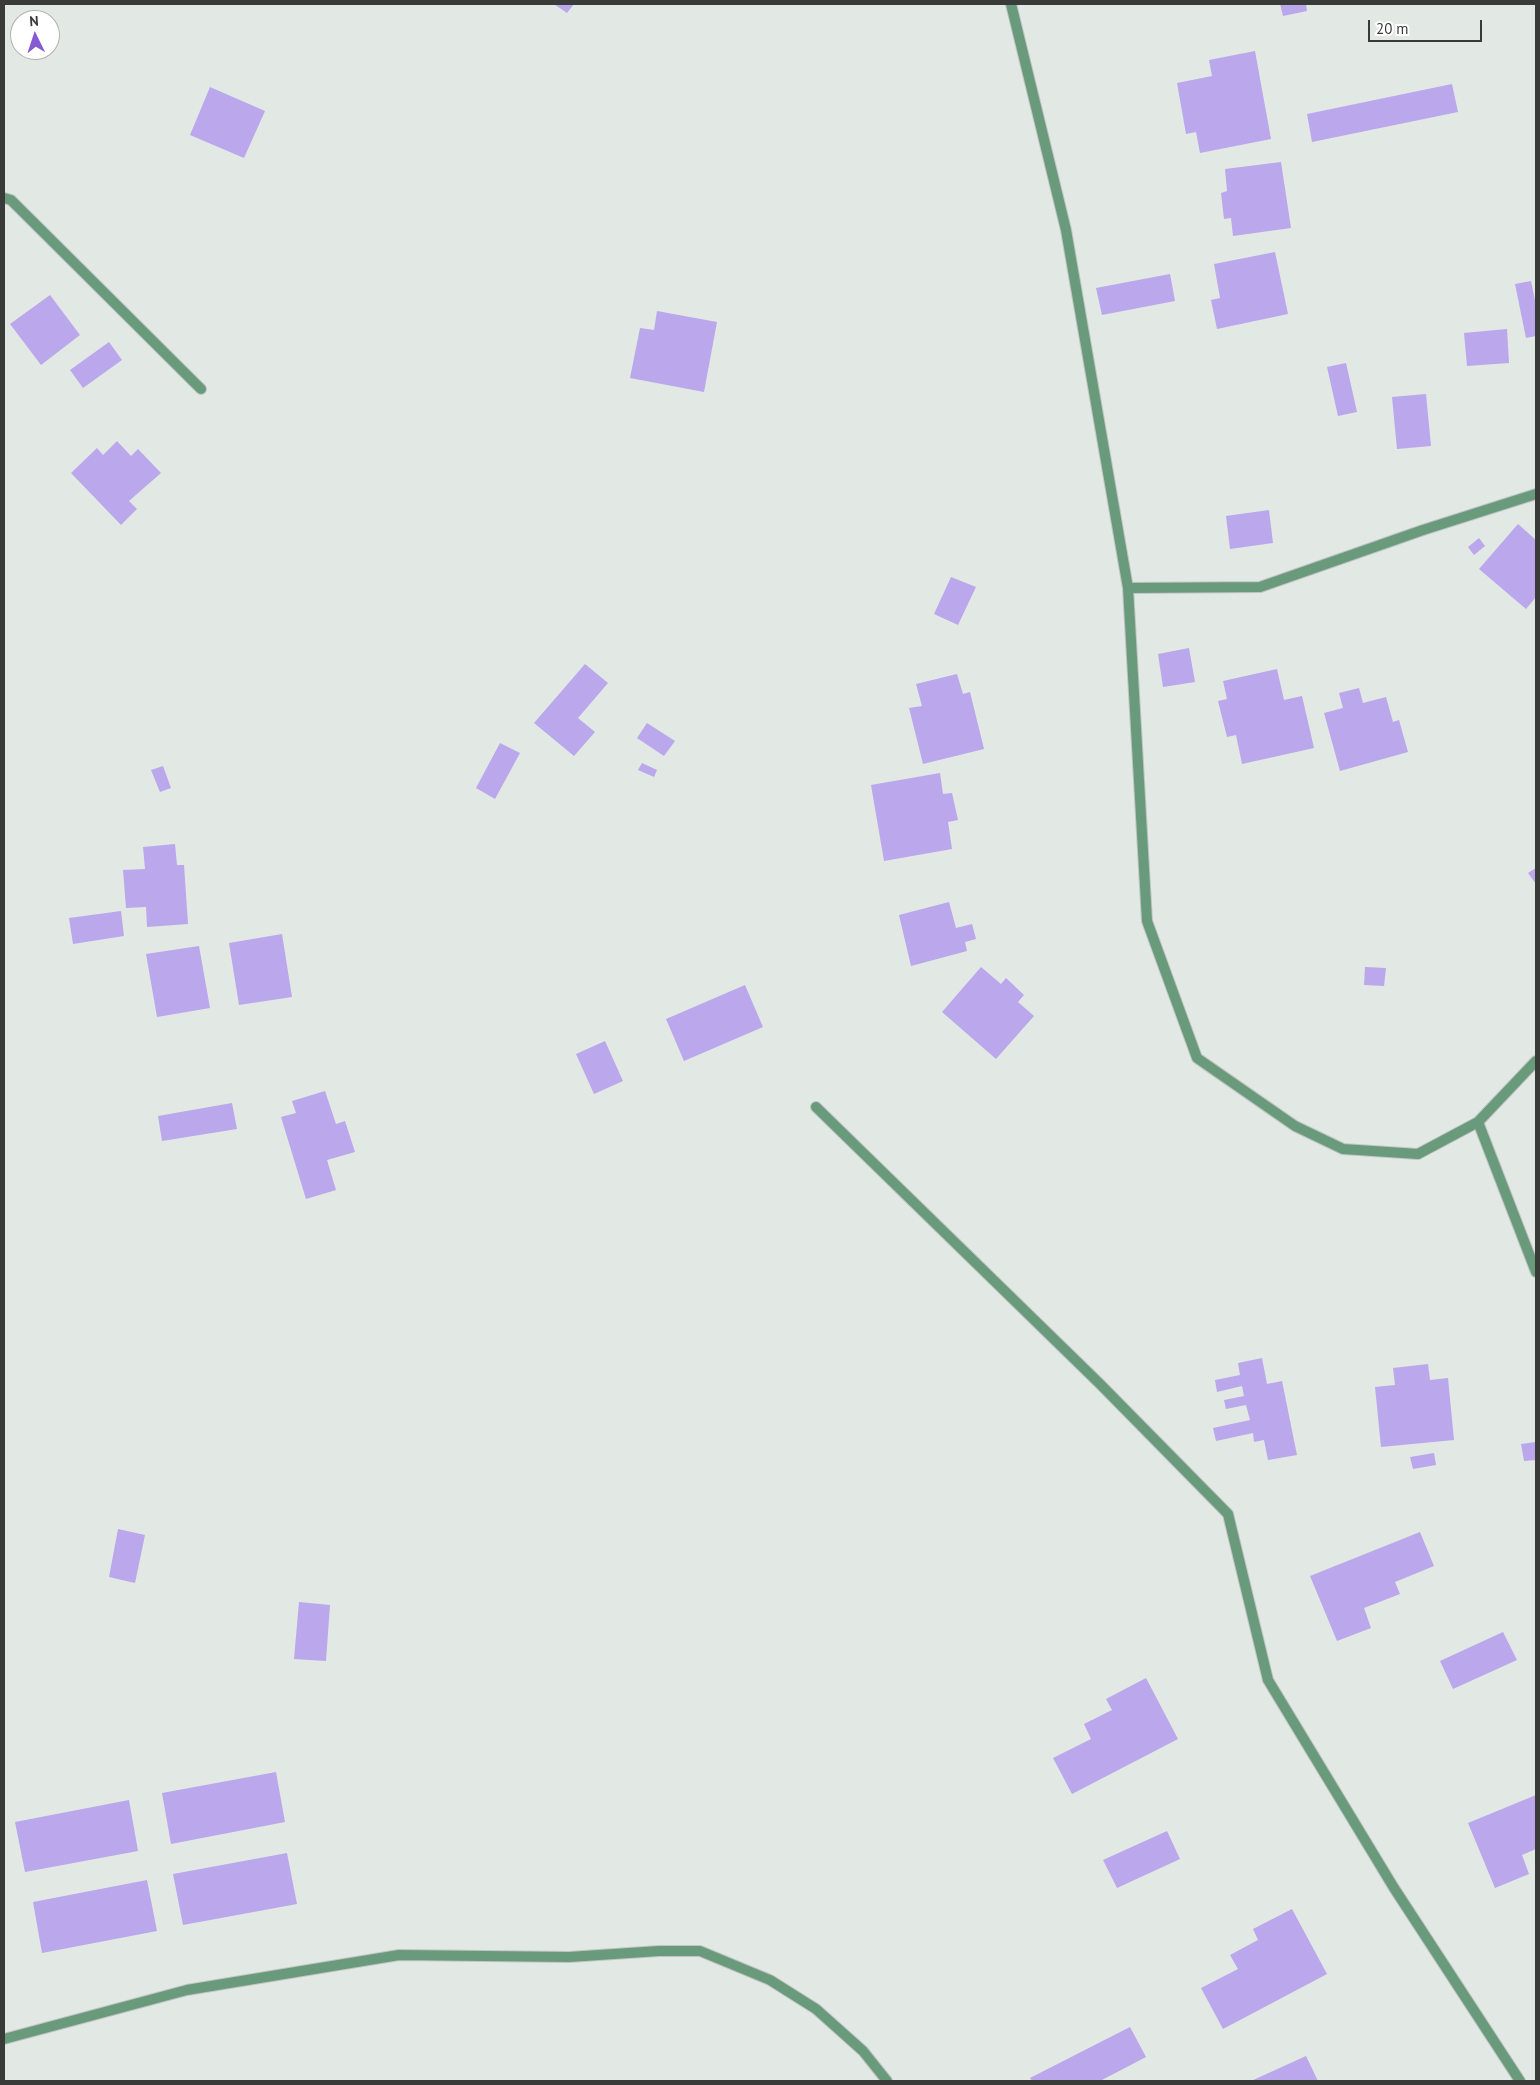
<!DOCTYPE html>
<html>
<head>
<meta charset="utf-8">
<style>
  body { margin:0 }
  #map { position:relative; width:1540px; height:2085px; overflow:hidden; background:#e2e8e4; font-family:"PT Sans",sans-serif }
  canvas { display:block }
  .frame { position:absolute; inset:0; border:5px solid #393b39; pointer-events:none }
  .north { position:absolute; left:10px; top:10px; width:50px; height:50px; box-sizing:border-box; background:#fff; border:1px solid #b0b1b0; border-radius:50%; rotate:356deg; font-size:14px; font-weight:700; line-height:20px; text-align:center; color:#393b39 }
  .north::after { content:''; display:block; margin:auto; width:18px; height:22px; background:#865ad3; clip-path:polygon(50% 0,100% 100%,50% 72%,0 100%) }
  .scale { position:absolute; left:1368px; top:20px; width:114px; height:22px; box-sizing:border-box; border:2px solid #393b39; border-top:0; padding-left:6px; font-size:15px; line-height:18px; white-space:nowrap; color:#393b39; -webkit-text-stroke:4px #fff; paint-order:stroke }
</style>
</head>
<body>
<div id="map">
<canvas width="1540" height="2085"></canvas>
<div class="frame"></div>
<div class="north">N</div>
<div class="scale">20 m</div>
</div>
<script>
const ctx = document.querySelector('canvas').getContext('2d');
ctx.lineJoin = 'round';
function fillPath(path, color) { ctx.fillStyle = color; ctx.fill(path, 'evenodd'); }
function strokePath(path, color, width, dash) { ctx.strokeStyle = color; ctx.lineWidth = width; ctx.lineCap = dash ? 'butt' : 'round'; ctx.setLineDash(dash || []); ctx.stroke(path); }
const building = new Path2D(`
  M554,4H574L567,13Z
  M1280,4H1306L1307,11L1283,16Z
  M1255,51L1271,139L1200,153L1196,132L1186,134L1177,83L1212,76L1209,60Z
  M1452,84L1458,112L1312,142L1307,114Z
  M210,87L265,111L244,158L190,135Z
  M1281,162L1291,228L1233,236L1231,218L1224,219L1221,193L1227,191L1225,169Z
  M1275,252L1288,314L1217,329L1211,300L1220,298L1214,264Z
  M1170,274L1175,301L1102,315L1096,288Z
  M1531,281L1536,305V336L1526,338L1515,284Z
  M50,295L80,335L41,365L10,324Z
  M657,311L717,322L704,392L630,378L640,328L654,330Z
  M1507,329L1509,363L1467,366L1464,333Z
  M109,342L122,360L83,388L70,370Z
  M1346,363L1357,412L1338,416L1327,367Z
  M1426,394L1431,446L1397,449L1392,397Z
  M117,441L131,456L138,449L161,473L129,501L137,509L121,525L71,473L97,448L103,455Z
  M1269,510L1273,543L1230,549L1226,516Z
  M1518,524L1536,540V597L1526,609L1479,569Z
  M1479,538L1485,546L1474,555L1468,547Z
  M951,577L976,587L958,625L934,614Z
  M1189,648L1195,682L1163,687L1158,654Z
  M585,664L608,683L578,718L595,732L574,756L534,723Z
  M1277,669L1284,700L1302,696L1314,748L1242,764L1236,735L1227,737L1218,701L1227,699L1223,681Z
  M957,674L963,694L970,692L984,749L923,764L909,708L922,706L916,684Z
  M1359,688L1363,703L1386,697L1393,722L1399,720L1408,752L1340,771L1324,713L1343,708L1339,693Z
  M647,723L675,741L664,756L637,738Z
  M500,743L520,753L495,799L476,788Z
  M642,763L657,770L654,777L638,770Z
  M163,766L171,788L160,792L151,770Z
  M940,773L943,794L952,793L958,820L948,822L952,849L884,861L871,785Z
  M175,844L177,865H184L188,924L147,927L146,907L126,908L123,870L145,869L143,847Z
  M1536,868V884L1528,873Z
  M949,902L956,928L972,924L976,939L965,942L967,951L911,966L899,915Z
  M121,911L124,936L73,944L69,918Z
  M282,934L292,997L239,1005L229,943Z
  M199,946L210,1008L157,1017L146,954Z
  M981,967L1001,984L1006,978L1024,995L1018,1002L1034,1016L996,1059L942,1012Z
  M1365,967L1386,968L1384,986L1364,985Z
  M745,985L763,1027L684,1061L666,1019Z
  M605,1041L623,1081L594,1094L576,1054Z
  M325,1091L336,1124L345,1121L355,1152L327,1160L336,1190L306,1199L281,1117L296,1113L292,1101Z
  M232,1103L237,1129L162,1141L158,1116Z
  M1262,1358L1267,1384L1282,1381L1297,1455L1268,1460L1264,1440L1254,1442L1253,1433L1216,1441L1213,1428L1250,1420L1246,1405L1226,1409L1224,1400L1244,1396L1242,1386L1217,1392L1215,1380L1240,1375L1238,1363Z
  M1428,1364L1430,1380L1448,1378L1454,1440L1381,1447L1375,1387L1395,1385L1393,1368Z
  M1536,1442V1460L1524,1461L1521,1444Z
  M1434,1453L1436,1465L1413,1469L1410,1457Z
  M118,1529L145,1535L135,1583L109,1577Z
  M1420,1532L1434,1566L1395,1582L1400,1594L1364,1608L1371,1628L1337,1641L1310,1576Z
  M299,1602L330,1605L326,1661L294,1659Z
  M1503,1632L1517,1660L1453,1689L1440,1661Z
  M1146,1678L1178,1739L1072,1794L1053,1758L1091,1739L1084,1724L1112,1710L1106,1699Z
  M276,1772L285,1822L171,1844L162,1793Z
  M1536,1795V1849L1522,1855L1529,1874L1495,1888L1468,1823Z
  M129,1800L138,1851L25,1872L15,1822Z
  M1167,1831L1180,1859L1117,1888L1103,1860Z
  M287,1853L297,1904L183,1925L173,1874Z
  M147,1880L157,1931L42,1953L33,1902Z
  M1292,1909L1327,1974L1223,2029L1201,1988L1238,1969L1230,1955L1258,1940L1253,1929Z
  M1130,2027L1146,2057L1100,2081H1032L1030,2078Z
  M1306,2056L1318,2081H1251Z`);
const street = new Path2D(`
  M1011,4L1066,230L1128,588L1147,921L1197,1058L1295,1126L1343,1149L1418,1154L1478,1122L1536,1272
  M4,198L11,200L201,389
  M1128,588L1260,587L1423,530L1536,494
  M816,1107L1100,1384L1228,1514L1268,1680L1394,1888L1520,2081
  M1478,1122L1536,1061
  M4,2039L187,1990L399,1955L569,1957L659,1951H700L770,1980L816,2009L863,2051L887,2081`);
fillPath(building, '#bba7eb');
strokePath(street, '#c0c5c2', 12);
strokePath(street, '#699a7b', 10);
</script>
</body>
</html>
